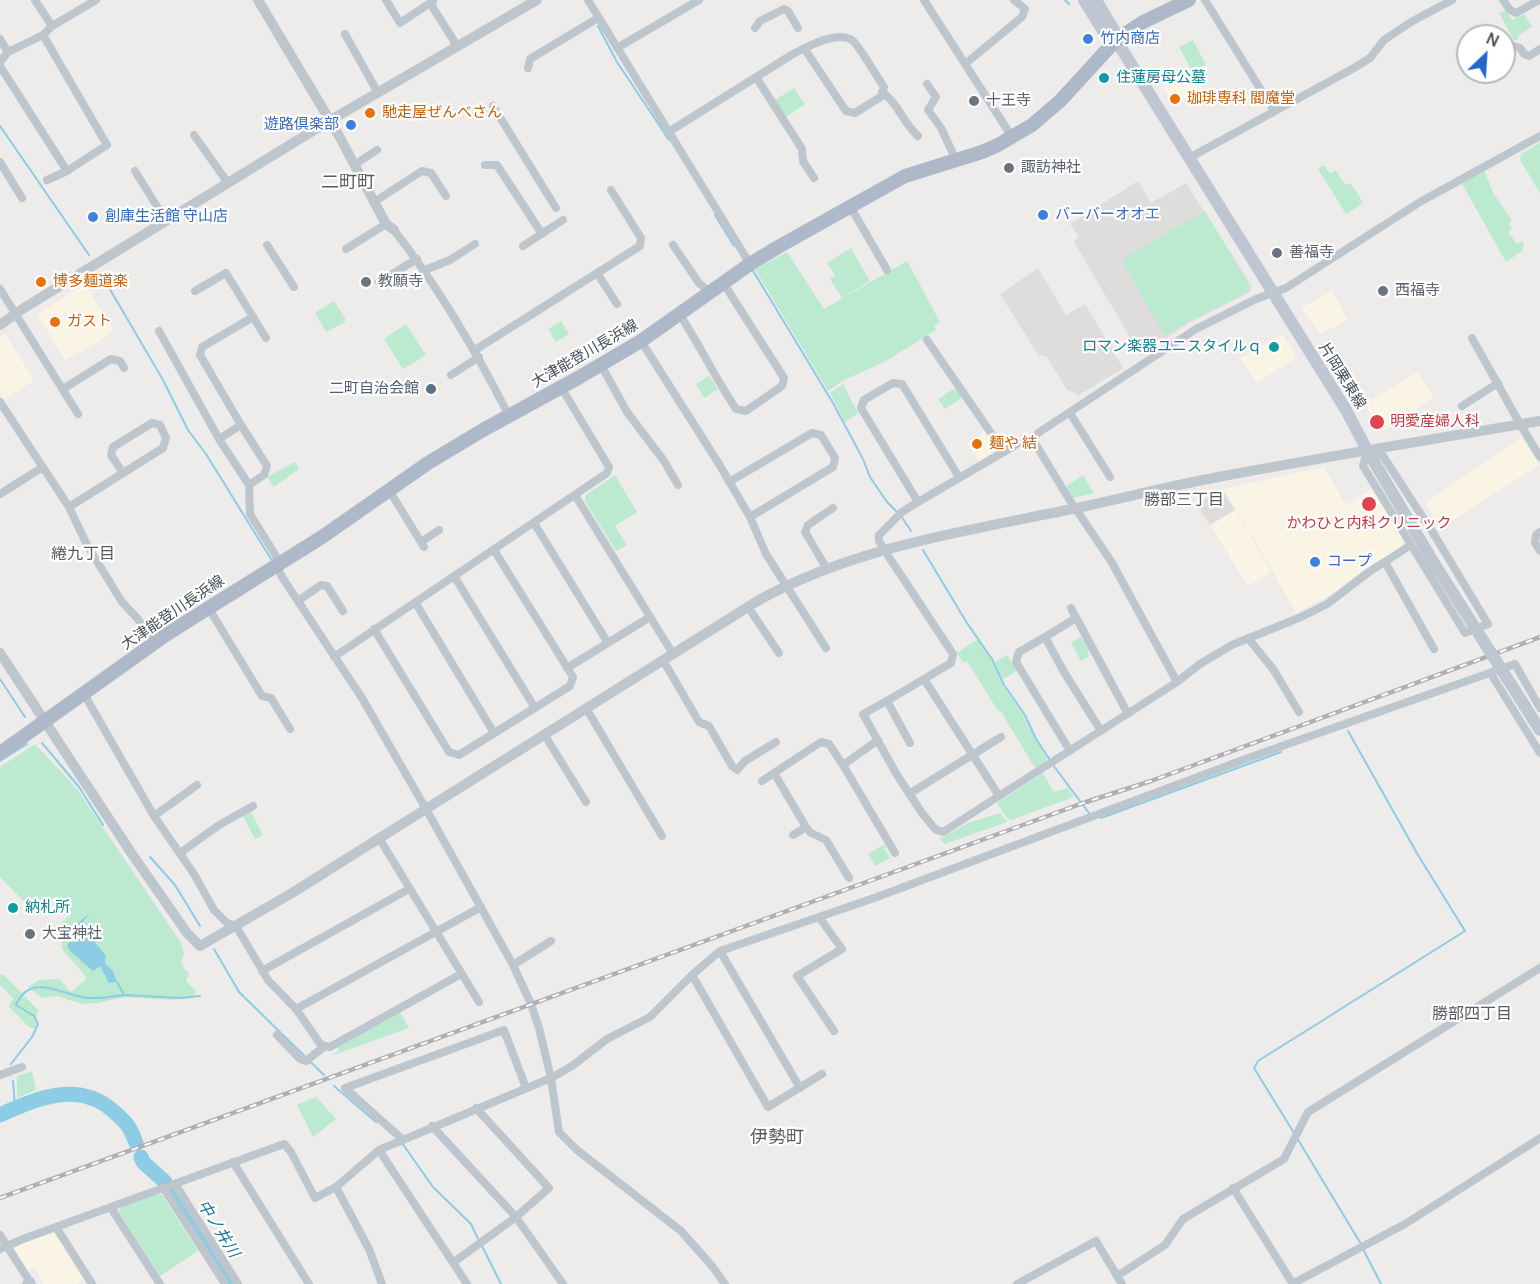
<!DOCTYPE html>
<html>
<head>
<meta charset="utf-8">
<style>
  body { margin:0 }
  #map { position:relative; width:1540px; height:1284px; overflow:hidden; background:#eeebeb; font-family:Manrope,sans-serif }
  canvas { display:block }
  .north { position:absolute; left:1456px; top:24px; width:60px; height:60px; box-sizing:border-box; background:#fff; border:2px solid #b5b8bc; border-radius:50%; rotate:25deg; font-size:16px; font-weight:700; line-height:24px; text-align:center; color:#454e57 }
  .north::after { content:''; display:block; margin:auto; width:21px; height:27px; background:#2665cd; clip-path:polygon(50% 0,100% 100%,50% 72%,0 100%) }
</style>
</head>
<body>
<div id="map">
<canvas width="1540" height="1284"></canvas>
<div class="north">N</div>
</div>
<script>
const ctx = document.querySelector('canvas').getContext('2d');
ctx.lineJoin = 'round';
function fillPath(path, color) { ctx.fillStyle = color; ctx.fill(path, 'evenodd'); }
function strokePath(path, color, width, dash) { ctx.strokeStyle = color; ctx.lineWidth = width; ctx.lineCap = dash ? 'butt' : 'round'; ctx.setLineDash(dash || []); ctx.stroke(path); }
function label(font, color, halo, rows, align = 'center') {
  ctx.font = font + ' Manrope,"Noto Sans JP",sans-serif'; ctx.lineWidth = 4.5; ctx.setLineDash([]); ctx.textBaseline = 'middle'; ctx.strokeStyle = halo; ctx.fillStyle = color; for (const [text, x, y, turn = 0] of rows) {
    ctx.save(); ctx.translate(x, y); ctx.rotate((+turn || 0) * Math.PI / 180); ctx.textAlign = isNaN(turn) ? turn : align; if (halo) ctx.strokeText(text, 0, 0); ctx.fillText(text, 0, 0); ctx.restore();
  }
}
const commercial = new Path2D(`
  M1193,72L1203,91L1175,106L1163,87Z
  M85,284L113,329L95,345L65,360L37,314Z
  M1332,291L1348,320L1320,334L1301,308Z
  M5,334L34,380L4,400L0,394V337Z
  M1282,334L1297,357L1257,383L1240,359Z
  M1418,372L1434,397L1386,430L1378,426L1364,404Z
  M985,431L995,446L993,452L979,461L967,444Z
  M1522,438L1539,465L1441,528L1425,503Z
  M1324,467L1346,505L1372,489L1403,539L1401,547L1363,570L1330,595L1296,613L1251,533L1250,534L1271,572L1248,586L1210,525L1235,510L1245,526L1246,525L1223,489Z
  M52,1232L55,1234L84,1279L76,1284H44L34,1267L28,1271L13,1247Z`);
const education = new Path2D(`
  M1138,181L1151,203L1186,183L1252,286L1250,292L1187,324L1141,356L1074,242L1079,237L1070,224Z
  M1038,268L1066,315L1085,304L1123,368L1078,396L1076,393L1067,390L1047,357L1038,355L1000,294Z
  M1221,489L1235,510L1210,525L1196,504Z`);
const green = new Path2D(`
  M1505,10L1512,20L1524,14L1532,27L1518,36L1519,38L1514,41L1499,13Z
  M1193,40L1206,65L1193,72L1179,47Z
  M794,88L805,104L786,117L775,100Z
  M1540,143V193L1520,160L1521,154Z
  M1324,165L1330,173L1336,170L1345,185L1351,183L1363,203L1346,214L1318,169Z
  M1484,170L1493,193L1512,220L1509,224L1512,228L1508,232L1517,244L1522,241L1524,244L1522,251L1506,262L1461,182Z
  M1205,211L1250,286L1247,293L1201,315L1166,335L1164,334L1122,262L1124,258Z
  M851,248L870,281L842,298L830,279L835,276L827,263Z
  M787,252L824,309L907,261L940,322L934,326L936,330L886,361L844,380L828,391L755,269Z
  M334,301L345,318V322L326,332L315,313Z
  M561,321L569,334L556,342L548,329Z
  M406,324L426,355L403,369L384,339Z
  M709,376L718,389L704,398L696,384Z
  M843,384L858,413L845,422L830,393Z
  M955,388L962,398L945,409L938,399Z
  M295,462L299,469L274,487L267,477Z
  M615,475L637,512L615,526L627,545L616,551L585,501L586,495Z
  M1083,475L1094,493L1073,498L1066,486Z
  M1081,637L1090,651L1087,652L1089,656L1081,661L1071,642Z
  M978,639L992,661L1003,686L1024,716L1036,741L1048,760L1035,768L1000,710L998,711L967,661L963,663L957,653Z
  M1007,655L1017,671L1003,679L995,662Z
  M35,744L77,789L181,943L184,954L181,963L184,969L189,973L186,981L196,991L195,995L174,1000L125,997L98,1003L82,1004L57,996L42,998L28,987L39,980L59,979L71,992L87,978L62,949V940L58,926L72,913L57,896L41,906L35,903L29,907L0,877V767Z
  M1043,773L1054,792L1068,788L1074,797L1011,820L1007,818L997,803Z
  M251,812L263,835L255,839L243,816Z
  M1000,813L1007,822L945,844L939,839L968,823Z
  M885,844L886,847L884,848L890,858L875,866L868,854Z
  M0,974L4,975L38,1010L35,1028H30L9,1007L13,998L0,985Z
  M400,1012L409,1028L331,1056L339,1050L338,1047Z
  M32,1071L36,1090L17,1098V1076Z
  M316,1097L336,1119L313,1137L297,1105Z
  M158,1194L162,1195L198,1251L160,1276L119,1212L120,1207Z`);
const water = new Path2D(`
  M90,913L83,922L82,926L106,956L105,963L113,971L117,982L109,983L100,966L93,971L70,951L67,946L69,942H78L81,935L76,927L78,923Z`);
const stream = new Path2D(`
  M1065,0L1069,4
  M598,26L617,62L669,140
  M0,126L89,255
  M715,215L734,246
  M752,269L833,403L863,459L870,477L887,502L897,512
  M101,274L163,380L188,430L206,454L271,559
  M901,516L911,531
  M923,550L967,623L992,659L1004,685L1025,715L1036,739L1050,760
  M0,679L25,717
  M42,743L79,787L103,825
  M0,761L27,744
  M1053,765L1089,813
  M1101,818L1281,752
  M150,857L175,885L200,926
  M214,949L239,992L324,1075
  M117,982L124,995L180,998L200,996
  M11,1064L32,1037L38,1024L34,1016L16,1005C30,973 59,993 82,997C95,1000 111,997 124,995
  M13,1081L15,1108
  M334,1086L376,1122
  M1294,1133L1254,1068L1258,1061L1465,931L1418,855L1348,731
  M1297,1138L1361,1244
  M402,1143L433,1187L471,1224L479,1241
  M482,1246L501,1284
  M1363,1249L1381,1284`);
const river = new Path2D(`
  M0,1115C36,1098 78,1081 112,1110C126,1122 130,1126 136,1143
  M141,1157L143,1162L165,1182
  M173,1193L231,1284`);
const minor = new Path2D(`
  M35,0L52,26
  M386,0L400,23L430,3
  M588,0L750,264
  M924,0L1012,137
  M1205,0L1274,111
  M1503,0L1510,10L1516,13L1539,0
  M433,1L430,3L454,41V49
  M755,28L760,21L784,9L788,11L798,28
  M345,34L378,93
  M43,35L107,145L67,171L47,180
  M0,39L8,52
  M1513,46L1520,48L1524,54L1529,56L1540,49
  M617,48L699,0
  M0,62L8,52L43,35L52,26L96,0
  M965,64L1022,17L1025,9L1014,0
  M0,66L67,171
  M528,68L530,59L598,18
  M756,77L802,149L803,161L814,178
  M927,84L936,97L928,110L941,128L956,160
  M882,92C898,103 904,124 918,136
  M493,106L556,208
  M670,131L793,54C807,47 837,30 852,40C859,45 877,77 884,87L882,96L855,113L846,111L804,48
  M194,135L228,183
  M1189,158L1354,68L1370,58L1384,40L1411,22L1452,0
  M0,162L22,198
  M354,165L377,150
  M485,165H497L542,234
  M135,171L166,221
  M374,202L422,171L431,173L446,196
  M850,206L887,270
  M394,230C439,288 476,351 509,416
  M267,245L294,287
  M673,245L699,283L711,293
  M523,246L563,220
  M346,249L386,224
  M425,270L450,260L475,244
  M597,273L617,304
  M379,282L417,259
  M0,289L78,414
  M195,291L226,273L266,338
  M680,315C700,346 716,379 736,409L746,411L782,386L784,378L724,284
  M159,331L219,439L249,485L250,514L276,556L277,567L282,577L362,698L426,809L513,965L531,1004L539,1028L551,1078L559,1132L577,1150L681,1231L712,1266L725,1284
  M1472,338L1520,424L1540,457
  M927,340L1004,452
  M641,341L719,464L750,517L766,554L826,648
  M475,350L640,246L641,238L611,190
  M601,365L627,412L664,461L678,485
  M451,375L479,357
  M63,389L111,359L120,361L124,368
  M0,402L69,507L87,545L122,602L137,618L155,643
  M1462,406L1498,383
  M1070,413L1110,477
  M219,439L241,425
  M1033,440L1069,499L1111,561L1177,682L1200,664L1232,645L1301,617L1327,604L1369,572L1411,545
  M1367,450L1383,456L1435,536L1488,624L1465,633L1363,466Z
  M729,482L812,433L821,435L835,458L833,467L750,517
  M249,485L264,475L267,466L241,425L200,355L202,347L253,317
  M389,490L424,547
  M0,494L43,467
  M575,495L673,654
  M918,502L861,408L864,400L893,383L902,384L959,477
  M69,507L163,448L166,438L160,425L152,423L113,447L111,455L123,473
  M534,523L608,643
  M1540,532L1536,535L1535,543L1540,551
  M421,542L439,530
  M1385,562L1434,649
  M827,569L805,532L808,525L833,508
  M454,576L535,708
  M298,601L321,585L327,586L343,611
  M415,602L494,733
  M208,607L262,696L271,698L290,729
  M748,607L779,653
  M1071,608L1128,714
  M1076,618L1045,637L1064,672L1101,731
  M374,629L449,752L459,755L570,686L573,677L494,550
  M1045,637L1019,652L1016,662L1070,751
  M1248,638L1273,669L1299,712
  M334,657L607,473L609,467L561,387
  M663,660L699,722L709,726L732,766L737,770L745,761L776,742
  M567,668L650,617
  M1491,674L1540,753
  M924,679L999,796L943,832L935,829L922,813L897,775L863,714C893,698 922,680 951,663L953,654L885,551L879,541V535L902,512L918,502L1019,443L1033,440L1038,433L1196,329L1256,299L1286,288L1420,202L1540,136
  M84,694L154,816L194,874L214,910L227,923L236,926L268,980L296,1009L321,1045L330,1047L461,974
  M887,701L910,743
  M586,708L662,836
  M544,734L586,802
  M843,765L895,853
  M762,781L774,773
  M909,794L1001,737
  M999,796L1177,682
  M154,816L197,785
  M793,835L806,827
  M379,838L479,1002
  M180,853L219,825L253,806
  M849,878L826,840L811,833L806,827L774,773L821,742L829,744L843,765L878,740
  M819,917L842,949L797,976L834,1031
  M720,951L800,1088
  M513,965L551,941
  M262,971L409,889
  M692,975L768,1107L822,1074
  M296,1009L481,907
  M277,1035L300,1059L306,1061L325,1046
  M0,1075L22,1067
  M432,1126L516,1217L563,1284
  M402,1139L345,1088L504,1030L526,1088
  M379,1150L467,1284
  M233,1162L309,1284
  M175,1184L238,1284
  M336,1187L369,1249L382,1284
  M1233,1188L1293,1284
  M164,1189L225,1284
  M111,1208L160,1284
  M56,1227L92,1284
  M0,1235L30,1282
  M0,1249L23,1239L284,1144L291,1152L315,1198L336,1187L379,1150L551,1078L572,1066L607,1039L650,1017L692,975L720,951L877,897L1251,757L1515,664L1540,708
  M454,1262L516,1217L549,1188L476,1108
  M1117,1276L1165,1245L1183,1219L1284,1159L1308,1112L1540,968
  M1017,1284L1096,1241L1122,1284
  M1292,1284L1405,1224L1540,1138`);
const tertiary = new Path2D(`
  M258,0L338,134L386,224L394,230
  M0,325L24,308L329,121L537,0
  M0,653L132,854L187,933L200,946L292,893L759,600C855,547 966,531 1072,509C1121,499 1169,486 1218,477C1325,457 1433,439 1540,421
  M27,1284L30,1282L31,1284`);
const secondary = new Path2D(`
  M1084,0L1105,34L1116,40
  M1096,0L1114,30L1116,40L1346,410L1367,450L1435,565`);
const primary = new Path2D(`
  M0,753L167,634L322,537L428,463L483,430L578,378L641,341L750,264L778,247L905,176L982,152L998,145L1032,125L1060,101L1116,40L1143,22L1189,0`);
const rail = new Path2D(`
  M0,1198L1086,802L1151,781L1540,637`);
const secondaryBridge = new Path2D(`
  M1435,565L1540,730`);
const markers = [
  [1088,39,6,"#3f7fe0"],
  [1104,78,6,"#0f9aa8"],
  [1175,99,6,"#e8710a"],
  [974,101,6,"#6b7280"],
  [370,113,6,"#e8710a"],
  [351,125,6,"#3f7fe0"],
  [1009,168,6,"#6b7280"],
  [1043,215,6,"#3f7fe0"],
  [93,217,6,"#3f7fe0"],
  [1277,253,6,"#6b7280"],
  [41,282,6,"#e8710a"],
  [366,282,6,"#6b7280"],
  [1383,291,6,"#6b7280"],
  [55,322,6,"#e8710a"],
  [1274,347,6,"#0f9aa8"],
  [431,389,6,"#5c6f8a"],
  [1377,422,8,"#e0444e"],
  [977,444,6,"#e8710a"],
  [1369,504,8,"#e0444e"],
  [1315,562,6,"#3f7fe0"],
  [13,908,6,"#0f9aa8"],
  [30,934,6,"#6b7280"]
];
const shopNames = [
  ["竹内商店",1100,39],
  ["遊路倶楽部",339,125,"right"],
  ["バーバーオオエ",1055,215],
  ["創庫生活館 守山店",105,217],
  ["コープ",1327,562]
];
const cultureNames = [
  ["住蓮房母公墓",1116,78],
  ["ロマン楽器ユニスタイルｑ",1262,347,"right"],
  ["納札所",25,908]
];
const foodNames = [
  ["珈琲専科 閻魔堂",1187,99],
  ["馳走屋ぜんべさん",382,113],
  ["博多麺道楽",53,282],
  ["ガスト",67,322],
  ["麺や 結",989,444]
];
const worshipNames = [
  ["十王寺",986,101],
  ["諏訪神社",1021,168],
  ["善福寺",1289,253],
  ["教願寺",378,282],
  ["西福寺",1395,291],
  ["大宝神社",42,934]
];
const streetNames = [
  ["大津能登川長浜線",585,354,-30],
  ["片岡栗東線",1342,376,58],
  ["大津能登川長浜線",173,613,-34]
];
const serviceNames = [
  ["二町自治会館",419,389]
];
const healthNames = [
  ["明愛産婦人科",1390,422],
  ["かわひと内科クリニック",1369,524,"center"]
];
const neighbourhoodNames = [
  ["勝部三丁目",1184,501],
  ["綣九丁目",83,555],
  ["勝部四丁目",1472,1015]
];
const waterNames = [
  ["中ノ井川",218,1229,58]
];
const quarterNames = [
  ["二町町",348,183],
  ["伊勢町",777,1138]
];
fillPath(commercial, '#f9f4e4');
fillPath(education, '#dfdddc');
fillPath(green, '#bcead0');
fillPath(water, '#8ccce4');
strokePath(stream, '#8ccce4', 2);
strokePath(river, '#8ccce4', 15);
strokePath(minor, '#bdc5cd', 8);
strokePath(tertiary, '#bdc5cd', 10);
strokePath(secondary, '#bdc6d1', 12);
strokePath(primary, '#adb9c9', 14);
strokePath(rail, '#aeb0b5', 4.5);
strokePath(rail, '#fff', 2, [7]);
strokePath(secondaryBridge, '#bdc6d1', 12);
for (const [x, y, r, color] of markers) { const dot = new Path2D(); dot.arc(x, y, r, 0, 2 * Math.PI); ctx.fillStyle = color; ctx.fill(dot); strokePath(dot, '#fff', 2); }
label('15px', '#366cbe', '#fff', shopNames, 'left');
label('15px', '#0d838f', '#fff', cultureNames, 'left');
label('15px', '#c56008', '#fff', foodNames, 'left');
label('15px', '#5b616d', '#fff', worshipNames, 'left');
label('15px', '#454e57', '#fff', streetNames);
label('15px', '#4e5e75', '#fff', serviceNames, 'right');
label('15px', '#be3a42', '#fff', healthNames, 'left');
label('16px', '#595b60', '#fff', neighbourhoodNames);
label('italic 16px', '#177699', '#fff', waterNames);
label('18px', '#595b60', '#fff', quarterNames);
</script>
</body>
</html>
